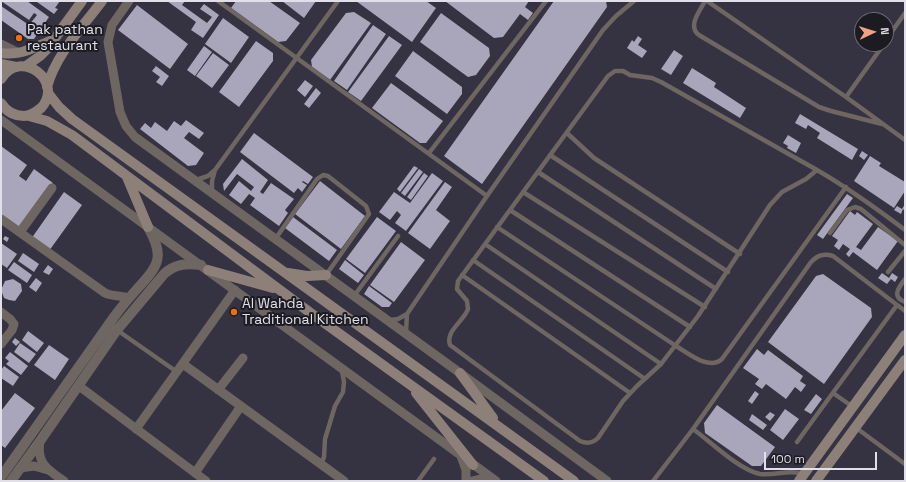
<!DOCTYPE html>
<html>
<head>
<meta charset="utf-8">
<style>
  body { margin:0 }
  #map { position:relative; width:906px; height:482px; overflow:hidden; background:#353242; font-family:"Space Grotesk",sans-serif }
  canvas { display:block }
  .frame { position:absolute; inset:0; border:2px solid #e1dfea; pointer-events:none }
  .north { position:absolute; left:854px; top:12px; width:40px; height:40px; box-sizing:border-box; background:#1c1b22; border:1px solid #6b6972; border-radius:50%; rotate:86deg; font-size:11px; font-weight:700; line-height:16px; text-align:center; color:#e1dfea }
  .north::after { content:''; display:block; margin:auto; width:14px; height:18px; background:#f2a080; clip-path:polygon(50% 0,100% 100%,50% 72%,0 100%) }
  .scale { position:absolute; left:764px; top:452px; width:113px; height:18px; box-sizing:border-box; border:2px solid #e1dfea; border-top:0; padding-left:5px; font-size:12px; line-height:14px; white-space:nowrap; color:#e1dfea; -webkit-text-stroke:3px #1c1b22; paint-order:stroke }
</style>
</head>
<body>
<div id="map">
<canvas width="906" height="482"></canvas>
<div class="frame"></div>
<div class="north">N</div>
<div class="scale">100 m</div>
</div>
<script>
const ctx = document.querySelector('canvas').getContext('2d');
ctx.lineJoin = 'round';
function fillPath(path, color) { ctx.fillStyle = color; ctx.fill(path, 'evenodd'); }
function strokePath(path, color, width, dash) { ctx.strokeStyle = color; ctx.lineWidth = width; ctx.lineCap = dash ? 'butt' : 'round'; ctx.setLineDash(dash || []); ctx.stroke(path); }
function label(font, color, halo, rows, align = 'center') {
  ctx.font = font + ' "Space Grotesk",sans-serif'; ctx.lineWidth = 4; ctx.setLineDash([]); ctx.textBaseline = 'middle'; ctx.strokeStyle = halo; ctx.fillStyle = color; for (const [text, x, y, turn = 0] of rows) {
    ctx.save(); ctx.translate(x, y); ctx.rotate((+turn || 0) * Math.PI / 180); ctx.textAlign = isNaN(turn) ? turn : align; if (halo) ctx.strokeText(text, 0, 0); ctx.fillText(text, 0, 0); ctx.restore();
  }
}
const building = new Path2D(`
  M1,1H27L49,17L34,39H28L1,20V6L29,25L37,15L34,13L29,20Z
  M38,1H60L55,8L58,9L54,14L37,2Z
  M167,1H185L182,5L207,23L212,17L200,9L204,4L219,15L203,38L191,30L196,22Z
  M236,1H269L300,23L286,41L278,42L231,8Z
  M282,1H316L304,18Z
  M356,1H426L436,8L412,42Z
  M445,1H529L525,7L533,13L528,20L520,14L503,37L494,38Z
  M554,1H606L607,7L482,184L444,156Z
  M137,5L188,44L170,69L118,30Z
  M354,12L371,23L330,80L312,67L311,60L346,13Z
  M441,13L489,48L490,56L476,75L468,77L420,42Z
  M223,18L249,37L231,63L205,44Z
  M373,25L386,34L347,90L334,81Z
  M389,36L402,45L361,101L348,92Z
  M638,36L642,39L638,45L647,51L642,58L627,48L632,40L634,42Z
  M256,41L273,53V61L239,107L219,92Z
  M204,46L212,52L195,76L187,70Z
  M674,50L683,56L671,75L661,69Z
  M413,51L462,87V94L447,114L395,76Z
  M213,53L229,65L212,88L196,76Z
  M156,66L169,76L162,86L156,82L160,77L152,71Z
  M692,68L716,83L714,87L746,108L740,118L683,83Z
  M305,80L313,86L305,97L297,90Z
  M391,83L443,121L426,143H420L372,108Z
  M316,88L321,93L309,108L304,104Z
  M800,114L858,149L852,160L817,138L820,133L808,125L806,129L795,123Z
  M186,120L204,133L199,139L189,132L184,138L204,153L196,165L188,166L140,129L145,123L151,128L155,122L167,131L174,121L181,126Z
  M254,133L313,177L308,184L303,181L302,182L307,185L302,192L298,188L294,193L240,152Z
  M788,135L801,143L796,153L787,148L788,146L783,143Z
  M1,146L27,165L19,176L26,181L34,169L53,183L19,229L1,216Z
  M862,151L868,155L864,160L859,156Z
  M870,156L881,163L879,166L905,182V191L894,208L854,181Z
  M242,159L268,180L260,192L263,194L271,183L294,199L285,210L288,213L279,226L250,205L255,198L249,194L241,204L229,195L239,181L251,191L254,187L237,174L224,191L223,184Z
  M414,166L418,168L400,192L397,189Z
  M419,169L423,172L405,196L401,193Z
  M424,173L428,176L411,200L407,197Z
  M432,173L443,181L406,231L395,223L401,215L397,211L390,220L379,212L394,192L410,203Z
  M320,181L365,216L341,249L295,214Z
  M445,182L452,187L436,210L450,221L430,249L408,233Z
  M64,192L82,205L49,251L31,239Z
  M847,194L853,198L823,239L817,235Z
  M905,204V211L903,209L901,214L894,210L897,206L902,209Z
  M850,211L855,215L857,212L873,224L856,247L861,250L878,227L898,241L877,270L853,252L849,257L846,254L850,249L843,244L839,250L834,246L838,240L832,236Z
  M293,217L337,250L329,261L285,228Z
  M377,217L396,231L365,273L346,259Z
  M5,236L9,238L7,242L3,239Z
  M401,242L425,260L394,302L370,285Z
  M1,243L17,254L7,268L1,264Z
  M23,253L39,264L34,272L18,261Z
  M345,260L364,275L358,283L339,269Z
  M14,262L32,275L27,283L8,270Z
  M48,265L53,269L49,275L43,272Z
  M882,273L889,278L892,273L898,277L895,282L891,279L887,284L878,278Z
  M823,274L871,308L872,317L824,384L768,342L816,276Z
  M36,278L42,283L36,292L29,287Z
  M13,279L21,284L22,291L15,301L9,300L4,298L1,290L5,281Z
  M369,286L392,303L389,307H382L364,294Z
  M28,331L44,343L37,352L22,340Z
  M15,338L20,342L16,346L12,342Z
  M20,343L36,354L29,363L14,352Z
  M49,345L69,359L55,380L34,365Z
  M757,349L764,355L768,350L803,376L800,381L806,385L801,392L795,387L786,399L766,384L762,389L755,384L759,379L743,368Z
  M10,352L28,366L21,375L6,364L9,361L5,358Z
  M4,366L19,377L13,386L1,378V370Z
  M755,391L759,394L752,404L748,401Z
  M15,393L35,408L5,448L1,445V411Z
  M816,394L822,399L811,414L804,410Z
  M717,405L775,447L761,466H752L705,433L704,423Z
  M785,409L799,419L783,440L770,430Z
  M770,412L775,415L770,421L765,417Z
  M752,414L767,425L763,430L749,420Z`);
const service = new Path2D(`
  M218,1L487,196
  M705,1C700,11 687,26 699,35L819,107L831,111L882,124
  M707,1L846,97L905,140
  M886,40L905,13
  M846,97L884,44
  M567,133L594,158L740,254
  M429,153L546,1
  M550,155L728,272
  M817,170L806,179L782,192L770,205L698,316L661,364L637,386L623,401L598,438C593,443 587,444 580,441L450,345C445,331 464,321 468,309L467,301L457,289L458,281L608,76L615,71H623L630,75L652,78L661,82L817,170C848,188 876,208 905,230
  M538,172L716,289
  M196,180L208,176L215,170L338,1
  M212,192V181L215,170
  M523,192L705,307
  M510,210L690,327
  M497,227L676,346C688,353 709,371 722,359L846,187
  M830,233L847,210L855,207L861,209L905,245
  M276,238L317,179L323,175L328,176L366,206L369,214L326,275
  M485,244L661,364
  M473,260L645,379
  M888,272L905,251
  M462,275L630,393
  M905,279C899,287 891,297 905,302
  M354,296L398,236
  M390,320L398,319L407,314L487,196L603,30L616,16L634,1
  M117,330L177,372
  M406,332L407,314
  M833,393L853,407
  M855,427L905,464
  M693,429C711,442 739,470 760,474C775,476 789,469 804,474
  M797,442L897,305
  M321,464L324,457L325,439L335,406L343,392L344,382L342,371
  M418,481L434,459
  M653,481L693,429L811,262C818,255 824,253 833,256L905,311`);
const minor = new Path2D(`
  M129,1L112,25L108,42L120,112L126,126L135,137L460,373L607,481
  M1,44L19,53
  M1,120L496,481
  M1,219L105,293C113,297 121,295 128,298
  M20,232L52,188
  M1,312L10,319L14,324L12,330L1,344
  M183,364L344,481
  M79,386L206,481
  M218,390L243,358
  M136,429L235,290
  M40,441C36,463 48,470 64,481
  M461,456L466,470V481
  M20,468L34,466L48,470
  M195,473L241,406
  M472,481L480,479L492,478`);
const tertiary = new Path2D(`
  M1,477L114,317C121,307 129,298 137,289C159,265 165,257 148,227
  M11,481L40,441L117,330L164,274C175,264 186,263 201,265`);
const secondary = new Path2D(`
  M1,53C22,56 34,47 53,40
  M1,64L16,67
  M26,66L40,56L47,49L82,1
  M1,79C21,47 65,82 41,108C36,112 31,116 24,116C14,116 6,111 1,103
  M47,87C56,54 82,28 102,1
  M48,93L59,107L72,119L574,481
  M29,116L47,121L72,135L312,314L544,481
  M127,177L148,227
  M208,270L273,288
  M288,273L307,276L326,275
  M460,373L493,418
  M416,393L473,465
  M799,481L905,335
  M816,481L905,360`);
const markers = [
  [19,38,4,"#e8710a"],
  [234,312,4,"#e8710a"]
];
const poiNames = [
  ["Pak pathan",27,30],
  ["restaurant",27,46],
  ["Al Wahda",242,304],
  ["Traditional Kitchen",242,320]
];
fillPath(building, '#a9a5ba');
strokePath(service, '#6e6661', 4.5);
strokePath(minor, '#6e6661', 9);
strokePath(tertiary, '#6e6661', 10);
strokePath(secondary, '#8d8079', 10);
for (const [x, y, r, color] of markers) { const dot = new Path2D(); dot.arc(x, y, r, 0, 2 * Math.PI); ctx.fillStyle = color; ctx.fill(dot); strokePath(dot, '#1c1b22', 1.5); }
label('14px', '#e1dfea', '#1c1b22', poiNames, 'left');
</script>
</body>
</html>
